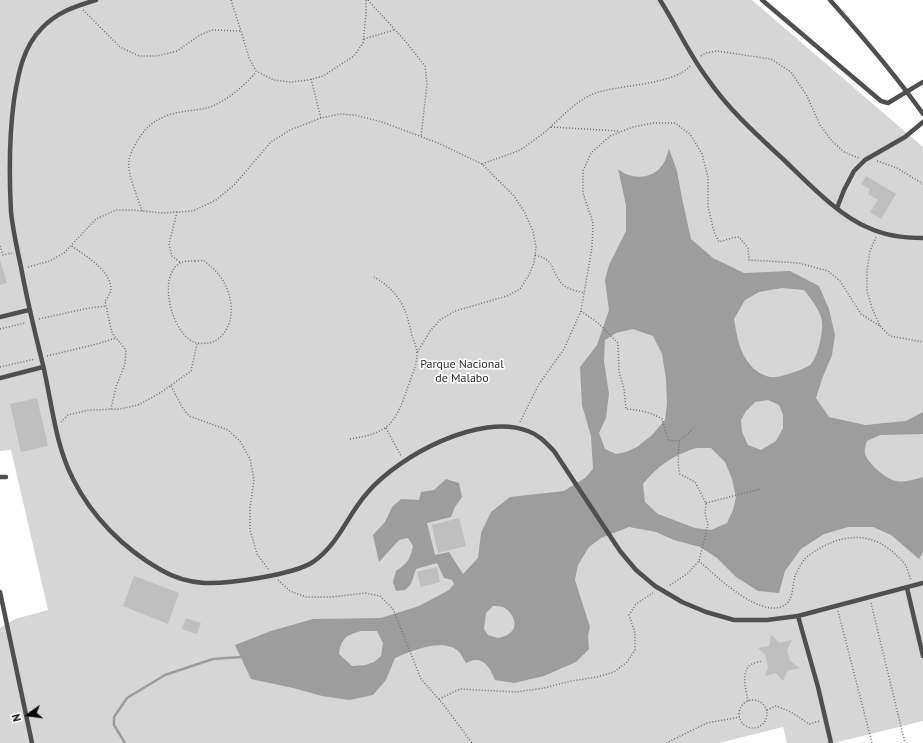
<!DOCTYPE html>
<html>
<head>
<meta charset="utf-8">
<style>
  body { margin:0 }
  #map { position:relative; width:923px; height:743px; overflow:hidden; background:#fff; font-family:"PT Sans",sans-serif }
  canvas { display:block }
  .north { position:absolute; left:8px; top:695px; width:40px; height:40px; -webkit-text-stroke:3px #fff; paint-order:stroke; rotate:256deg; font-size:11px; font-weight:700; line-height:16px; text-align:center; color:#000 }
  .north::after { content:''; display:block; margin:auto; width:14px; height:18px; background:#000; clip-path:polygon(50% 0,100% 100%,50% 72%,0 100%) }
</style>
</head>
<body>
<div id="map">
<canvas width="923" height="743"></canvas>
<div class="north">N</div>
</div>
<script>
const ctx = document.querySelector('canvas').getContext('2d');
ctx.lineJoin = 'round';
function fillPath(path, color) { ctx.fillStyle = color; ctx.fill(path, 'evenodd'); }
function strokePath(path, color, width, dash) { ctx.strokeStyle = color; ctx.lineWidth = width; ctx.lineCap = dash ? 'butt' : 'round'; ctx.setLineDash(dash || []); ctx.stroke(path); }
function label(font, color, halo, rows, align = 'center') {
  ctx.font = font + ' "PT Sans",sans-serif'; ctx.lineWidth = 3.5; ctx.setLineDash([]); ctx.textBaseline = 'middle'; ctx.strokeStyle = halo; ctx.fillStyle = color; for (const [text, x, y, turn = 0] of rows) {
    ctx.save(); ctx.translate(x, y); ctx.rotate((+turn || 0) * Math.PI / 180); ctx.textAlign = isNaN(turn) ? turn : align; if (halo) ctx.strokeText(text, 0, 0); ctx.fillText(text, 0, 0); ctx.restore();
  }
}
const green = new Path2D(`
  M0,0H752L923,147V721L834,743H787L783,727L719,743H0V628L15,619L48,610L11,450L0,451Z`);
const water = new Path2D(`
  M669,149L677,171L682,198L691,239L713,258L744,273L790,271L819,286L829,309L835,335L832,355L822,379L816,398L829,417L865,425L906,421L923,412V434L880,435L867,441C866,444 864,449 865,453C867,463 886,479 896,481C903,483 916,479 923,477V552L919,559L891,535L873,527H848L824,534L801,549L785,571L779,593L758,591L736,577L717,558L700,547L674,540L656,532L629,527L601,538L589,547L578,565L575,580L590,627L588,636L589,649L576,662L544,676L514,683L495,680C492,672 486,659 475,660C472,660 469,662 466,663C464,660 462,656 460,653C446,636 411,651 395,658L386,680L373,695L349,700L322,696L293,688L251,679L235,645L271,631L313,619L381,618L419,606L449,590L454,584L452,580L444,578L437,563L416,569L411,584L405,590L396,591L393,582L396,571C408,563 410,559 413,546L408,538L399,540L379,562L373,535L385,522L392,507L401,499L419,500L421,492L434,490L446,479L459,483L462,497L455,507L451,517L427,523L435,555L449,552L463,574L478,558L481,533L491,512L510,497L564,491L585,478L593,469L591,436L582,405L580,367L597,345L609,310L605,280L609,265L626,231V205L618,169C631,180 653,180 663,164C666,160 667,154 669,149ZM782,288L804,290C811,299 821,311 822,322C823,333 818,356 811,364C806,369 778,379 770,377C765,376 755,371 752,367C739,353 737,336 734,319L745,300L759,292ZM633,329L653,336L662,354L666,379L667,404L665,420L652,435L637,447L626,452L616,454L605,449L599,433L606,418L609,394L604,361L605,340L616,333ZM768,400L779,405L783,415V428L776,441L761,450L748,445L742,432L741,420L746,411L755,402ZM696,448H711L725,462L732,479L736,497L733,510L727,523L711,530L695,528L658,514L645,502L643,484C659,465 672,456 696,448ZM493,606C496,606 500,606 503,607C512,611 520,626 510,633C507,636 502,637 498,638L488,635L484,629L486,613ZM361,631H377L383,643L381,656L374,662L365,665L352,666L339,654C341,638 347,635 361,631Z`);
const stream = new Path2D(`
  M125,743L114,725V717L127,698L165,675L213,659L241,657`);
const building = new Path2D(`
  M866,176L896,194L881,219L870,212L878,200L868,194L870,189L861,184Z
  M0,260L7,283L0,285Z
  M37,398L48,446L21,452L10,404Z
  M459,518L466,546L438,553L432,525Z
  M437,567L440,582L421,587L417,572Z
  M134,576L179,593L168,624L123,606Z
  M186,618L201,623L197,634L182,629Z
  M771,634L779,643L792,640L787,650L790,661L800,668L787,671L783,681L776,673L765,676L768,667L765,654L758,648L769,646Z`);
const path = new Path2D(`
  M231,0L241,31L249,58L256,71L274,80L290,82L309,80L323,76L354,56L363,43L366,14V0
  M368,0L406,42L425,66L427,84L421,137
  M83,10L120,47L139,56H157L177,51L200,35L212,30L241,31
  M364,39L394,30
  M701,56L706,53L717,51L771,59L791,72L807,96L820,125L832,141L844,152L859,158
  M311,79L321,118
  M551,127L619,131
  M877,161L897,168L923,184
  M482,164C495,159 508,155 520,150C528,145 537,138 545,132C560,119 574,102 593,94C618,84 674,86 691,65
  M142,211C138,197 127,174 129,161C130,153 135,145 139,138C149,123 162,115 181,112C191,110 201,110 210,107C228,100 244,86 256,72
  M177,212L169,244L172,256L181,263
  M876,237L870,251L867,271V291L872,308L880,326L890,336L923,342
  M0,246L3,255L12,253
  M72,246C85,256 116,273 110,293C109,295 107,299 105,301L112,333L126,350L125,364L116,387L111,409
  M535,255C555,260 550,268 560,281C565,289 576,291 585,293
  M195,261C197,261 202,260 204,261C206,262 209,265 211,267C231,282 241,321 218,339C215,341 213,342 210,343C206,343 201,344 197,343C173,338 156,277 180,263C184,261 190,261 195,261Z
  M28,267L50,261L64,253L96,219L116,210H133L163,213L193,211L216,200L234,185L271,142L290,130L321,118L340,114L355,115L382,122L438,143L482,164L514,196L525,213L533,231L536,247L534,263L529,275L520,289L507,296L455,311L440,320L430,331L417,353
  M581,311L598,323L618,343L619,371L624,389L626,409C639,410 651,412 662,419L668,440L679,441C679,452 677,464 680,474L695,482L706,503L705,514L708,524L699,561L688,573L669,586
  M39,319L89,308L106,306
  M0,329L25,323
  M47,356L97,344L116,338
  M0,367L35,359
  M171,386L182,407L189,416L228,430L240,441L250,459L254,480L250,508V530L257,554L269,570
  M61,422L68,415L89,410L120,409L138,405L160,393L191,371L197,344
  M520,422L539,384L564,349L581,311L592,247L593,223L583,193V171L591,153L610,136L633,127L654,123H675L690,134L702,154L708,177V206L714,232L719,242L732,238L739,237L748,248L749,260L799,263L828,271L840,281L861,314L880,326
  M386,428L401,456
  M350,439C362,437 374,435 385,428C396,420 402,404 406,392C410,380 417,366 417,354C417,348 414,341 412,336C406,308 400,292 374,277
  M679,441L693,429
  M706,503L760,489
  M699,561C715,575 759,618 783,606C794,601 792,586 795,576C797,571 801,564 804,560C809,554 817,550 824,546C849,533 875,534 896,555C899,558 904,562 906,566C908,570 909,576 911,580
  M278,580L290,591L306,597H332L365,593L380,596L393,609L421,679L443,704L472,743
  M871,603L905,743
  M838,611L872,743
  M439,699L460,689L516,692L544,688L571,681L597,677L614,672L627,662L635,650V633L629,615L636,604L653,593
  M739 714a14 14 0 1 1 28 0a14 14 0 1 1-28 0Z
  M748,701C746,690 740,670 752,664C755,662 759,662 762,661
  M767,710L776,706L791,712L809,724L820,721
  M666,743L707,723L740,717`);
const lane = new Path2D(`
  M96,0C76,6 57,12 42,28C23,47 18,74 14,100C9,137 9,174 11,212C13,230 17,249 21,267C27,300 35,333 43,365C52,403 55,444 73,479C92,517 124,549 161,570C173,577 190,582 204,583C228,584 293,575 313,562C340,543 347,515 368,492C399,456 480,412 528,431C539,435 546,443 554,451L620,551L636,570L655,586L682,602L706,612L734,620H767L798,616L923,583
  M660,0C676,25 689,54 707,78C728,109 757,135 784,160C808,183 839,216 869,228C886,236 905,238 923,238
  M762,0L881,101L888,103L923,82
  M830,0C863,37 895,74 923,114
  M837,208L844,190L854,171L865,160L905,137L923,122
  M0,317L29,310
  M0,378L43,367
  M0,477H6
  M907,588L923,656
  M0,592L32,743
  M798,616L818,687L831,743`);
const parkNames = [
  ["Parque Nacional",462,365],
  ["de Malabo",462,379]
];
fillPath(green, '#d6d6d6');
fillPath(water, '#9d9d9d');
strokePath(stream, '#9d9d9d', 2.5);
fillPath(building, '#bfbfbf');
strokePath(path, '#717171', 1.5, [1, 2]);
strokePath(lane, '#4f4f4f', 4.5);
label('12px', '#2d2d2d', '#fff', parkNames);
</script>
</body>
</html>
